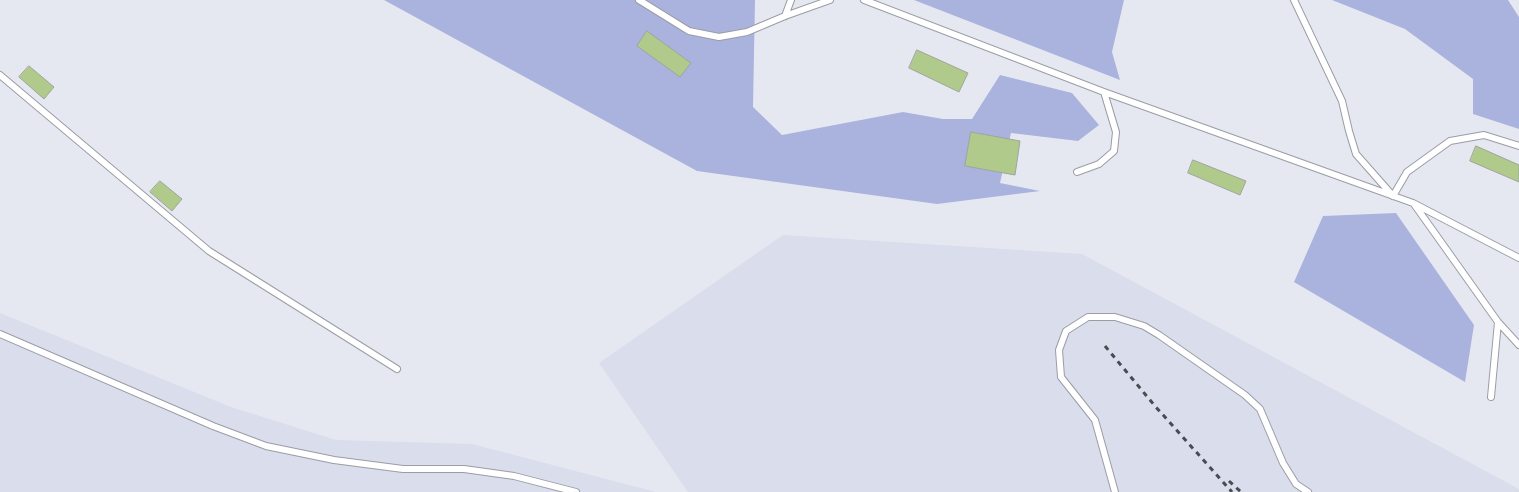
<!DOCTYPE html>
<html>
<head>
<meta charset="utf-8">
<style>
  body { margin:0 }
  canvas { display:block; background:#e6e8f1 }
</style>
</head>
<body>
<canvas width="1519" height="492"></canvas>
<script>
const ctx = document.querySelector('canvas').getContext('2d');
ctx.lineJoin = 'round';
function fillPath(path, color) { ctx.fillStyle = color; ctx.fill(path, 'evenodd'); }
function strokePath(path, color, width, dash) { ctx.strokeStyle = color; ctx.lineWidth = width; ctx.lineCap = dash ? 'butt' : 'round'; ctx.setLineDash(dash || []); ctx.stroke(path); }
const built = new Path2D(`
  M783,235L1082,254L1519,489V492H688L599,363Z
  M0,313L231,407L336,440L472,444L656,492H0Z`);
const green = new Path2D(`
  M384,0H755L753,107L782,135L903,112L943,119H972L1000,75L1072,93L1099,125L1078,141L1011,133L1000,183L1040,191L937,204L697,171Z
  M914,0H1124L1112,52L1120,80Z
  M1332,0H1508L1519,17V129L1473,114V79L1405,29Z
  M1396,213L1474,325L1465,382L1294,282L1323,216Z`);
const building = new Path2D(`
  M647,31L691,63L680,77L637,46Z
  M917,50L968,73L959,92L909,68Z
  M29,66L54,87L44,99L19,77Z
  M971,132L1020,141L1015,175L965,166Z
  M1476,146L1519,165V182L1470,161Z
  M1193,160L1246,181L1240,195L1188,173Z
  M160,181L182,199L172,211L150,192Z`);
const service = new Path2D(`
  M639,0L689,31L719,37L747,32L785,16L830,0
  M864,0L1104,92L1413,203L1519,258
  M1294,0L1342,101L1349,131L1356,154L1393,196L1407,172L1450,141L1484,135L1519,146
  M785,16L791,0
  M0,75L209,251L397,369
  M1077,172L1099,164L1114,151L1116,132L1104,92
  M1414,204L1498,322L1491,397
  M1498,322L1519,345
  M0,334L213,426L266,446L334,460L403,469H464L514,476L576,492
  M1115,492L1095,420L1061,377L1059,350L1066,331L1088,317H1115L1144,326L1159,335L1245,395L1260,409L1283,463L1296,484L1308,492`);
const rail = new Path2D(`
  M1105,346L1155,406L1232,492
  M1229,481L1241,492`);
fillPath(built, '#d9ddec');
fillPath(green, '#aab3de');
fillPath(building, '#b0ca8c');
strokePath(building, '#a0a49c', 1);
strokePath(service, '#9b9da5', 8);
strokePath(service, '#fff', 6);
strokePath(rail, '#4a4b50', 3, [5, 5]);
</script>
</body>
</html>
